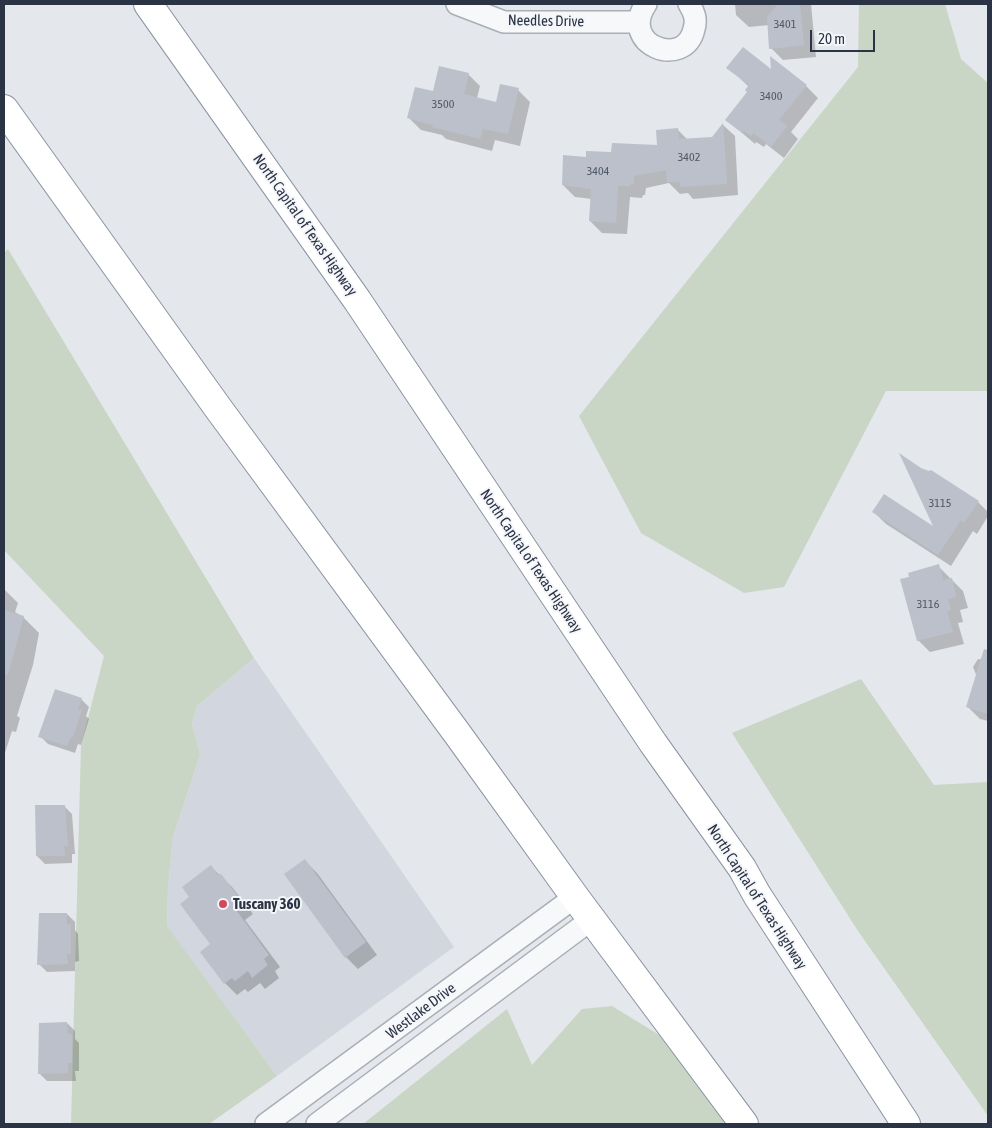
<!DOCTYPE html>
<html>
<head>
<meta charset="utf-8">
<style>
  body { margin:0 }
  #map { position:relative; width:992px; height:1128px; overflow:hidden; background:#e4e7ec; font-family:"Asap Condensed",sans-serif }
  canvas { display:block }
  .frame { position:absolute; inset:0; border:5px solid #2b3445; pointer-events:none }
  .scale { position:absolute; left:810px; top:30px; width:65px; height:22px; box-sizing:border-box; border:2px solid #2b3445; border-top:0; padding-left:6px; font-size:15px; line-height:18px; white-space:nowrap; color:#2b3445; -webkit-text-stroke:4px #f4f6f9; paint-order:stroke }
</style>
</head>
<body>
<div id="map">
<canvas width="992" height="1128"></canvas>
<div class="frame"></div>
<div class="scale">20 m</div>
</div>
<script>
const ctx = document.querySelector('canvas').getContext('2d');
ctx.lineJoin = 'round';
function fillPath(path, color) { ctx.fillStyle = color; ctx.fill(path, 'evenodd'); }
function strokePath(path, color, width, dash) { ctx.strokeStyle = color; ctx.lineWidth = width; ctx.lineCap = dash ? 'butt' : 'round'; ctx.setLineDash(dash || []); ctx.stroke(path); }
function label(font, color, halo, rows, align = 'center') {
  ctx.font = font + ' "Asap Condensed",sans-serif'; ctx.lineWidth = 4; ctx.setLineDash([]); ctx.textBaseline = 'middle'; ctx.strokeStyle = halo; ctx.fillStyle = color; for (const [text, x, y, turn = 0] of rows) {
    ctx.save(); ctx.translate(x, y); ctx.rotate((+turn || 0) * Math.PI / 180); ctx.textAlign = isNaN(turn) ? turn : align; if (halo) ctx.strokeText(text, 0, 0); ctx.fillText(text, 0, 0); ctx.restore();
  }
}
const built = new Path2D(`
  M254,658L454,947L277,1076L167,927L168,886L173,837L200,755L192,723L197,706Z`);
const green = new Path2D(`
  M859,4H945L961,59L988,83V391H886L784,587L744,593L641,533L579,416L858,67Z
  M8,249L254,658L197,706L192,723L200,755L173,837L168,886L167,926L277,1076L209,1124H71L81,745L104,656L4,550V253Z
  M861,679L934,785L988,782V1116L858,931L732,733Z
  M612,1006L679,1047L735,1124H363L507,1009L532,1065L582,1009Z`);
const shadow = new Path2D(`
  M735,4H811L816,57L783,60L771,48L769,25L749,27L736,15Z
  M728,67L773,71L806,86L818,98L791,132L798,139L784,158L766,144L764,147L756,142L755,144L727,120L748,92L749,87Z
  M468,74L480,86L477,98L497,103L518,90L530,102L520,146L495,140L492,151L446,139L442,135L421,130L409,118L434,92Z
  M723,125L735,136L738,195L693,199L688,193L680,194L669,183L646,188L645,195H643L642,198L630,197L627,234L602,233L590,221L592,199L575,197L563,185L588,158L658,147L678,130L688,140L713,138Z
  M921,469L978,502L988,512V516L977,534L973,531L951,566L886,524L874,512L936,529Z
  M938,566L963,591L968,608L960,610L963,622L958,623L964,644L930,652L918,640L910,578Z
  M4,589L18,603L15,612L23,617L39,633L33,665L17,716L20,718L16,732L12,731L4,756Z
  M978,659L988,660V721L980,719L968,707L977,677L973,667Z
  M81,699L89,707L86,716L89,719L81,745L78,744L75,753L48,744L40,736Z
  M64,806L72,814L75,854H72V863L45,864L37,856Z
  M305,861L317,873L377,955L358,969L346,957Z
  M211,867L232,887L253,914L245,920L280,967L275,971L279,978L265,989L260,983L248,992L245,989L237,995L225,983L212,945L191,898Z
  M67,914L75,922V930L78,934L79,961L75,962V971L47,972L39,964Z
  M67,1023L75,1031V1039L79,1043V1071H75L76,1081H47L39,1073Z`);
const building = new Path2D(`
  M778,4H800L804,45L769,49L767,17Z
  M743,47L771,69L770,56L807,85L779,120L787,126L771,147L754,133L751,136L744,131L742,133L725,120L747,92L745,90L749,85L726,68Z
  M439,66L469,73L464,94L496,102L500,84L519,88L508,134L483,129L480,139L432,127L433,125L407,118L415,87L433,91Z
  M723,123L727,184L680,187V182H667L666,170L634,176V184L631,183V186H618L616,223L589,221L591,189L562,185L563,155L586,157V151L611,152L612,143L657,145L656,130L678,128L679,139L712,137Z
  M899,453L921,468L929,471L931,470L979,501L964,523L961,520L938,555L872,512L884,494L933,526Z
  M939,564L943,580L952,578L956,597L948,599L951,610L947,611L953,632L917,641L900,579L909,577L908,573Z
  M4,610L24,616L8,675H4Z
  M984,649L988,650V714L966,707Z
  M55,689L82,698L78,709L82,710L73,737H71L67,746L38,737Z
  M35,805H65L68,846H64L65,856H36Z
  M305,859L366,942L345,958L284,874Z
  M211,865L218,875L221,874L242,901L234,907L269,955L264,959L268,965L252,978L248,971L235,981L232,978L224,984L200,952L210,944L180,904L189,897L182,887Z
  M39,913H67V925L71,924V954H67L68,964L37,965Z
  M67,1022L68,1034H72V1063H68V1073L38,1074L39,1023Z`);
const street = new Path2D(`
  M457,4L504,22H639
  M646,4C618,45 685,70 694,29C697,19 694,12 689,4
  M266,1124L575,897
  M317,1124L592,919`);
const highway = new Path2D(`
  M148,4L357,300L653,743L742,868L757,895L906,1124
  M4,109L218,408L459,736L575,897L744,1124`);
const markers = [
  [223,904,5,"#d1495b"]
];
const numberNames = [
  ["3401",785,24],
  ["3400",771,96],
  ["3500",443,104],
  ["3402",689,157],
  ["3404",598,171],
  ["3115",940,503],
  ["3116",928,604]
];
const streetNames = [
  ["Needles Drive",546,21,1],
  ["North Capital of Texas Highway",305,225,55],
  ["North Capital of Texas Highway",531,561,56],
  ["North Capital of Texas Highway",757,897,57],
  ["Westlake Drive",421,1011,-37]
];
const poiNames = [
  ["Tuscany 360",233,904]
];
fillPath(built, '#d2d6de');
fillPath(green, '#c9d6c5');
fillPath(shadow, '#0003');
fillPath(building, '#bbc0ca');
strokePath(street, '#a9aeb7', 24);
strokePath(highway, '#8b94a3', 30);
strokePath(street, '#f7f8fa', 21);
strokePath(highway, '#fff', 28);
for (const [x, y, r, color] of markers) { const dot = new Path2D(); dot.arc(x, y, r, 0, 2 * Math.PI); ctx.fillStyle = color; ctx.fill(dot); strokePath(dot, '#f4f6f9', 2); }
label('12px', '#4f5766', null, numberNames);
label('15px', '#2b3445', '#f4f6f9', streetNames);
label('bold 15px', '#2b3445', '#f4f6f9', poiNames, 'left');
</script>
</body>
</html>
